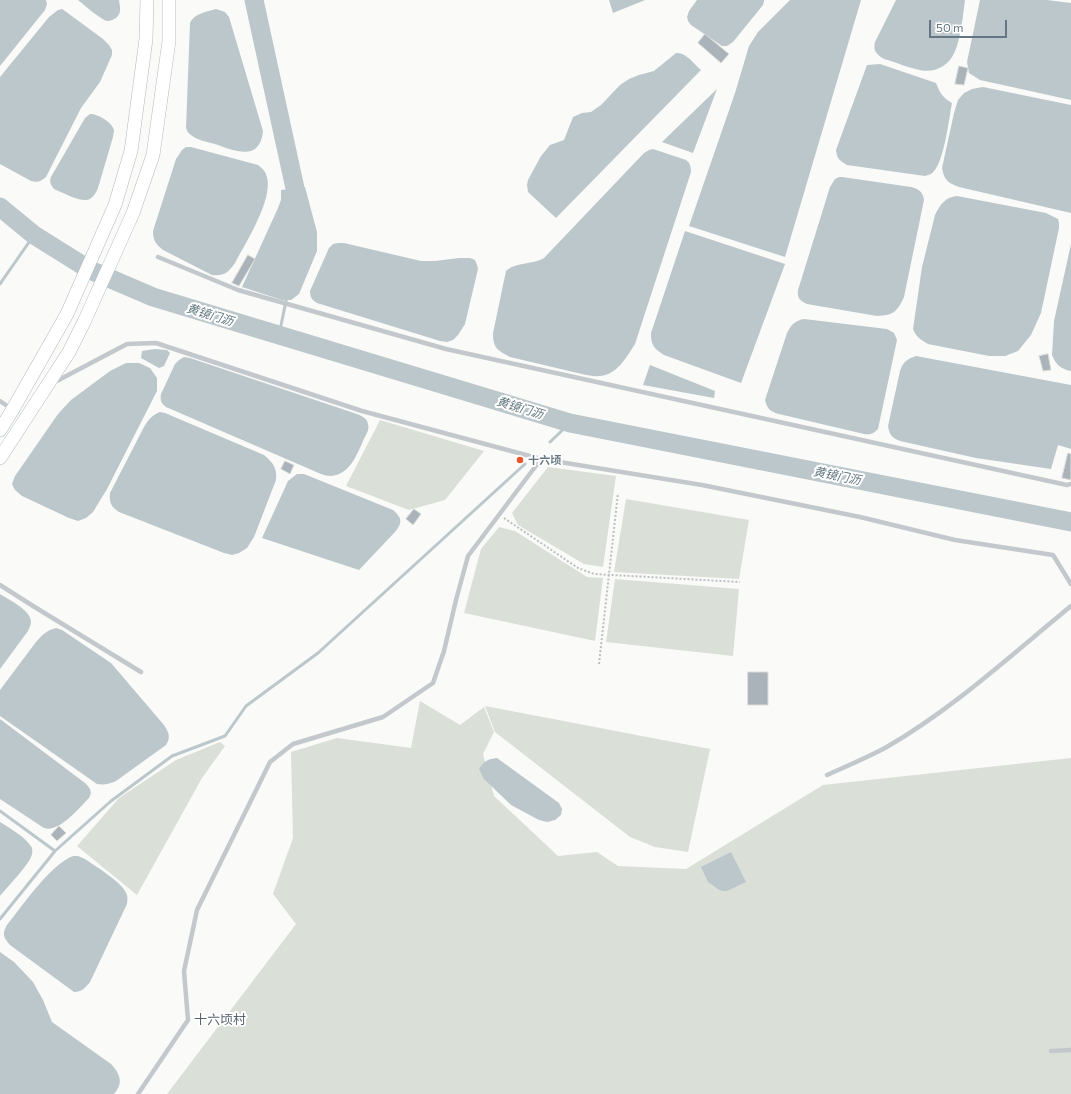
<!DOCTYPE html>
<html>
<head>
<meta charset="utf-8">
<style>
  body { margin:0 }
  #map { position:relative; width:1071px; height:1094px; overflow:hidden; background:#fafaf8; font-family:Commissioner,sans-serif }
  canvas { display:block }
  .scale { position:absolute; left:929px; top:20px; width:78px; height:18px; box-sizing:border-box; border:2px solid #647683; border-top:0; padding-left:5px; font-size:12px; line-height:14px; white-space:nowrap; color:#647683; -webkit-text-stroke:3px #fff; paint-order:stroke }
</style>
</head>
<body>
<div id="map">
<canvas width="1071" height="1094"></canvas>
<div class="scale">50 m</div>
</div>
<script>
const ctx = document.querySelector('canvas').getContext('2d');
ctx.lineJoin = 'round';
function fillPath(path, color) { ctx.fillStyle = color; ctx.fill(path, 'evenodd'); }
function strokePath(path, color, width, dash) { ctx.strokeStyle = color; ctx.lineWidth = width; ctx.lineCap = dash ? 'butt' : 'round'; ctx.setLineDash(dash || []); ctx.stroke(path); }
function label(font, color, halo, rows, align = 'center') {
  ctx.font = font + ' Commissioner,"Noto Sans SC",sans-serif'; ctx.lineWidth = 4; ctx.setLineDash([]); ctx.textBaseline = 'middle'; ctx.strokeStyle = halo; ctx.fillStyle = color; for (const [text, x, y, turn = 0] of rows) {
    ctx.save(); ctx.translate(x, y); ctx.rotate((+turn || 0) * Math.PI / 180); ctx.textAlign = isNaN(turn) ? turn : align; if (halo) ctx.strokeText(text, 0, 0); ctx.fillText(text, 0, 0); ctx.restore();
  }
}
const green = new Path2D(`
  M380,420L484,451L445,500L409,510L346,486Z
  M548,467L616,476L603,567L584,564L518,525L512,513Z
  M626,499L749,520L739,579L614,572Z
  M499,527L515,531L587,577L603,578L595,641L464,613L481,549Z
  M615,579L739,589L733,656L606,642Z
  M420,701L460,725L484,707L494,732L483,754L494,796L558,856L597,852L618,866L686,869L823,785L1071,758V1094H167L296,924L273,894L293,838L291,752L337,738L411,748Z
  M485,706L710,749L688,852L655,847L630,837L495,732Z
  M220,742L225,746L202,778L137,895L77,846L119,798L176,760Z`);
const water = new Path2D(`
  M0,0H46L47,4L45,10L0,66Z
  M78,0H119C120,7 122,13 116,18C113,20 110,21 107,21C100,19 84,5 78,0Z
  M609,0H645L613,13Z
  M697,0H764V1L763,5L733,42L727,46H722L691,25L688,21L687,17L689,11Z
  M790,0H861L785,257L689,226L735,93L749,46L758,32Z
  M896,0H965C963,15 960,46 952,57C945,68 932,73 920,70C908,68 896,62 884,59C876,54 873,51 875,42Z
  M980,0H1047L1071,3V100L980,80L969,73L967,62Z
  M62,9L65,11L103,39L109,45L112,50V55L100,82L81,108L46,177C41,181 38,183 31,181L0,164V77L49,17L58,10Z
  M216,9L225,12L229,17L263,131C260,162 235,151 215,144C207,142 197,140 191,135C188,133 187,131 186,128L190,23C194,13 207,12 216,9Z
  M676,53C686,52 694,64 701,70L556,218L528,192L527,185L528,180L541,156L550,145L564,140L573,117L582,113L591,112L601,105L620,85L629,79L639,75L654,71Z
  M880,64L936,83C940,93 943,98 952,103C949,118 944,166 931,174C929,175 927,175 925,176L847,165C840,161 837,159 836,150L867,65Z
  M983,87L1071,105V213L959,187C948,183 944,180 942,168L954,113L958,100L964,93L972,89Z
  M717,89L693,153L662,142Z
  M90,114C98,114 112,122 114,130C114,132 113,135 113,137L98,188C92,202 86,202 72,197C66,194 60,192 54,189C51,185 49,182 51,177L85,118Z
  M186,147H191L258,165C262,168 266,172 267,177C273,200 246,242 235,263C228,273 224,276 212,275L163,250C156,244 153,241 153,231L176,159L182,150Z
  M653,149L686,160C690,163 691,166 691,172L635,344C626,358 617,375 599,376C595,377 590,375 586,375L510,357C497,350 493,348 493,333L506,271C515,262 532,265 544,258L644,153L649,150Z
  M839,177H842L911,187C919,189 923,192 924,200L904,297C897,312 894,315 877,316L807,304C800,301 797,298 798,290L830,187L835,179Z
  M305,187L317,232V251L299,294L291,300H282L242,287L278,208L281,200V190Z
  M957,196L1046,213L1058,219L1059,223V228L1041,313L1031,335L1018,351L1005,356H989L928,344C921,340 916,337 913,329L922,267L935,215C940,205 945,197 957,196Z
  M685,231L785,264L741,383L664,355C654,348 651,346 651,333Z
  M338,243H344L421,261H435L459,258H470L475,260L477,265L478,269L465,324L458,335L453,340L447,342L440,341L317,303C312,300 310,297 310,291L329,248L333,244Z
  M1071,244V371C1061,369 1056,365 1052,355L1054,321Z
  M804,319L887,329L894,333L897,340L878,429C873,434 870,435 864,434L779,414C771,412 767,409 765,400L787,333C791,325 794,321 804,319Z
  M155,349L167,350L170,353L164,366L159,368L141,358L142,351Z
  M916,356L1071,385V449L1058,445L1051,469L976,458L900,441C892,438 889,434 888,426L900,371C903,362 907,359 916,356Z
  M184,357L190,358L354,413C359,415 367,417 368,424C370,430 365,436 363,441C357,455 349,475 331,476C328,476 324,475 321,474L166,407C161,403 160,400 161,394L175,364L179,360Z
  M126,363H139L150,368L157,378V391L107,489L93,512L86,518L78,521L69,518L22,496L15,490L12,484L15,476L58,414L71,400L110,371Z
  M650,365L715,391L714,398L643,385Z
  M160,412L165,413L264,455C273,463 277,467 276,480L254,537L247,548L239,553L232,555L224,553L119,512C111,507 109,502 110,493L144,427C148,420 152,415 160,412Z
  M297,474H304L393,510C402,518 403,522 395,532L359,570L262,538L288,481Z
  M0,594C9,600 31,610 31,622C31,625 29,628 28,631L0,669Z
  M56,628L62,630L111,663L164,725C169,733 171,737 166,745L116,781C109,784 105,785 97,784L0,716V690L36,642C42,635 47,630 56,628Z
  M0,719L85,783C90,788 93,792 89,798C79,808 59,833 44,828L0,799Z
  M497,758L559,803L562,809L561,815L555,820L547,822L539,820L511,805L484,779L479,769C484,761 488,759 497,758Z
  M0,822C9,828 24,836 30,845C33,848 33,853 31,857C26,868 8,886 0,896Z
  M731,852L746,882L727,891H722L718,889L708,882L701,867Z
  M73,856H78L85,859C95,866 124,883 127,895C128,898 127,901 127,904L90,982C85,988 82,992 74,992L10,945C3,937 2,934 7,925C23,905 50,865 73,856Z
  M0,952L14,962L33,982L43,1000L52,1022L111,1064C120,1074 124,1083 114,1094H0Z`);
const stream = new Path2D(`
  M0,284L34,235
  M279,335L287,296
  M550,442L570,423
  M0,811L55,851
  M0,919L55,851L111,801L172,756L225,736L246,706L318,653L525,464`);
const river = new Path2D(`
  M254,0L296,193
  M0,207L34,235L90,270L153,297L570,423L1071,522`);
const building = new Path2D(`
  M705,34L729,54L721,63L698,43Z
  M959,66L968,68L964,85L955,84Z
  M248,255L255,259L239,286L232,283Z
  M1048,354L1051,370L1043,371L1039,356Z
  M1068,453L1071,454V480L1062,478Z
  M285,461L294,465L290,474L281,469Z
  M414,509L421,514L413,525L406,519Z
  M748,672H768V705H748Z
  M59,826L66,833L57,841L51,835Z`);
const path = new Path2D(`
  M504,518L578,568L594,574L740,582
  M599,664L618,493`);
const service = new Path2D(`
  M158,257L238,290L446,349L1067,485L1071,484
  M53,383L127,344L156,343L362,411L541,459L702,485L860,517L955,540L1053,555L1071,584
  M0,401L12,409
  M0,585L33,606L141,672
  M827,775C847,766 866,758 885,748C953,709 1011,655 1071,606
  M1051,1051L1071,1050
  M138,1094L188,1020L184,971L197,910L270,762L293,744L383,717L433,683L444,651L456,600L468,556L541,459`);
const secondary = new Path2D(`
  M0,430L13,409L67,314L115,205L131,151L146,39L147,0
  M0,458L69,352L84,322L133,213L153,155L169,41V0`);
const markers = [
  [520,460,4,"#e7552b"]
];
const poiNames = [
  ["十六顷",528,460]
];
const waterNames = [
  ["黄镜门沥",210,315,17],
  ["黄镜门沥",520,408,17],
  ["黄镜门沥",837,476,11]
];
const quarterNames = [
  ["十六顷村",220,1020]
];
fillPath(green, '#dadfd7');
fillPath(water, '#bbc7cb');
strokePath(stream, '#bbc7cb', 3);
strokePath(river, '#bbc7cb', 19);
fillPath(building, '#aab3b9');
strokePath(building, '#dcdcda', 1);
strokePath(secondary, '#b3babf', 14);
strokePath(path, '#bbbfc2', 2, [2, 2]);
strokePath(service, '#c3c8cc', 4.5);
strokePath(secondary, '#fff', 13);
for (const [x, y, r, color] of markers) { const dot = new Path2D(); dot.arc(x, y, r, 0, 2 * Math.PI); ctx.fillStyle = color; ctx.fill(dot); strokePath(dot, '#fff', 1.5); }
label('bold 11px', '#647683', '#fff', poiNames, 'left');
label('italic 12px', '#5f757c', '#fff', waterNames);
label('13px', '#57646e', '#fff', quarterNames);
</script>
</body>
</html>
